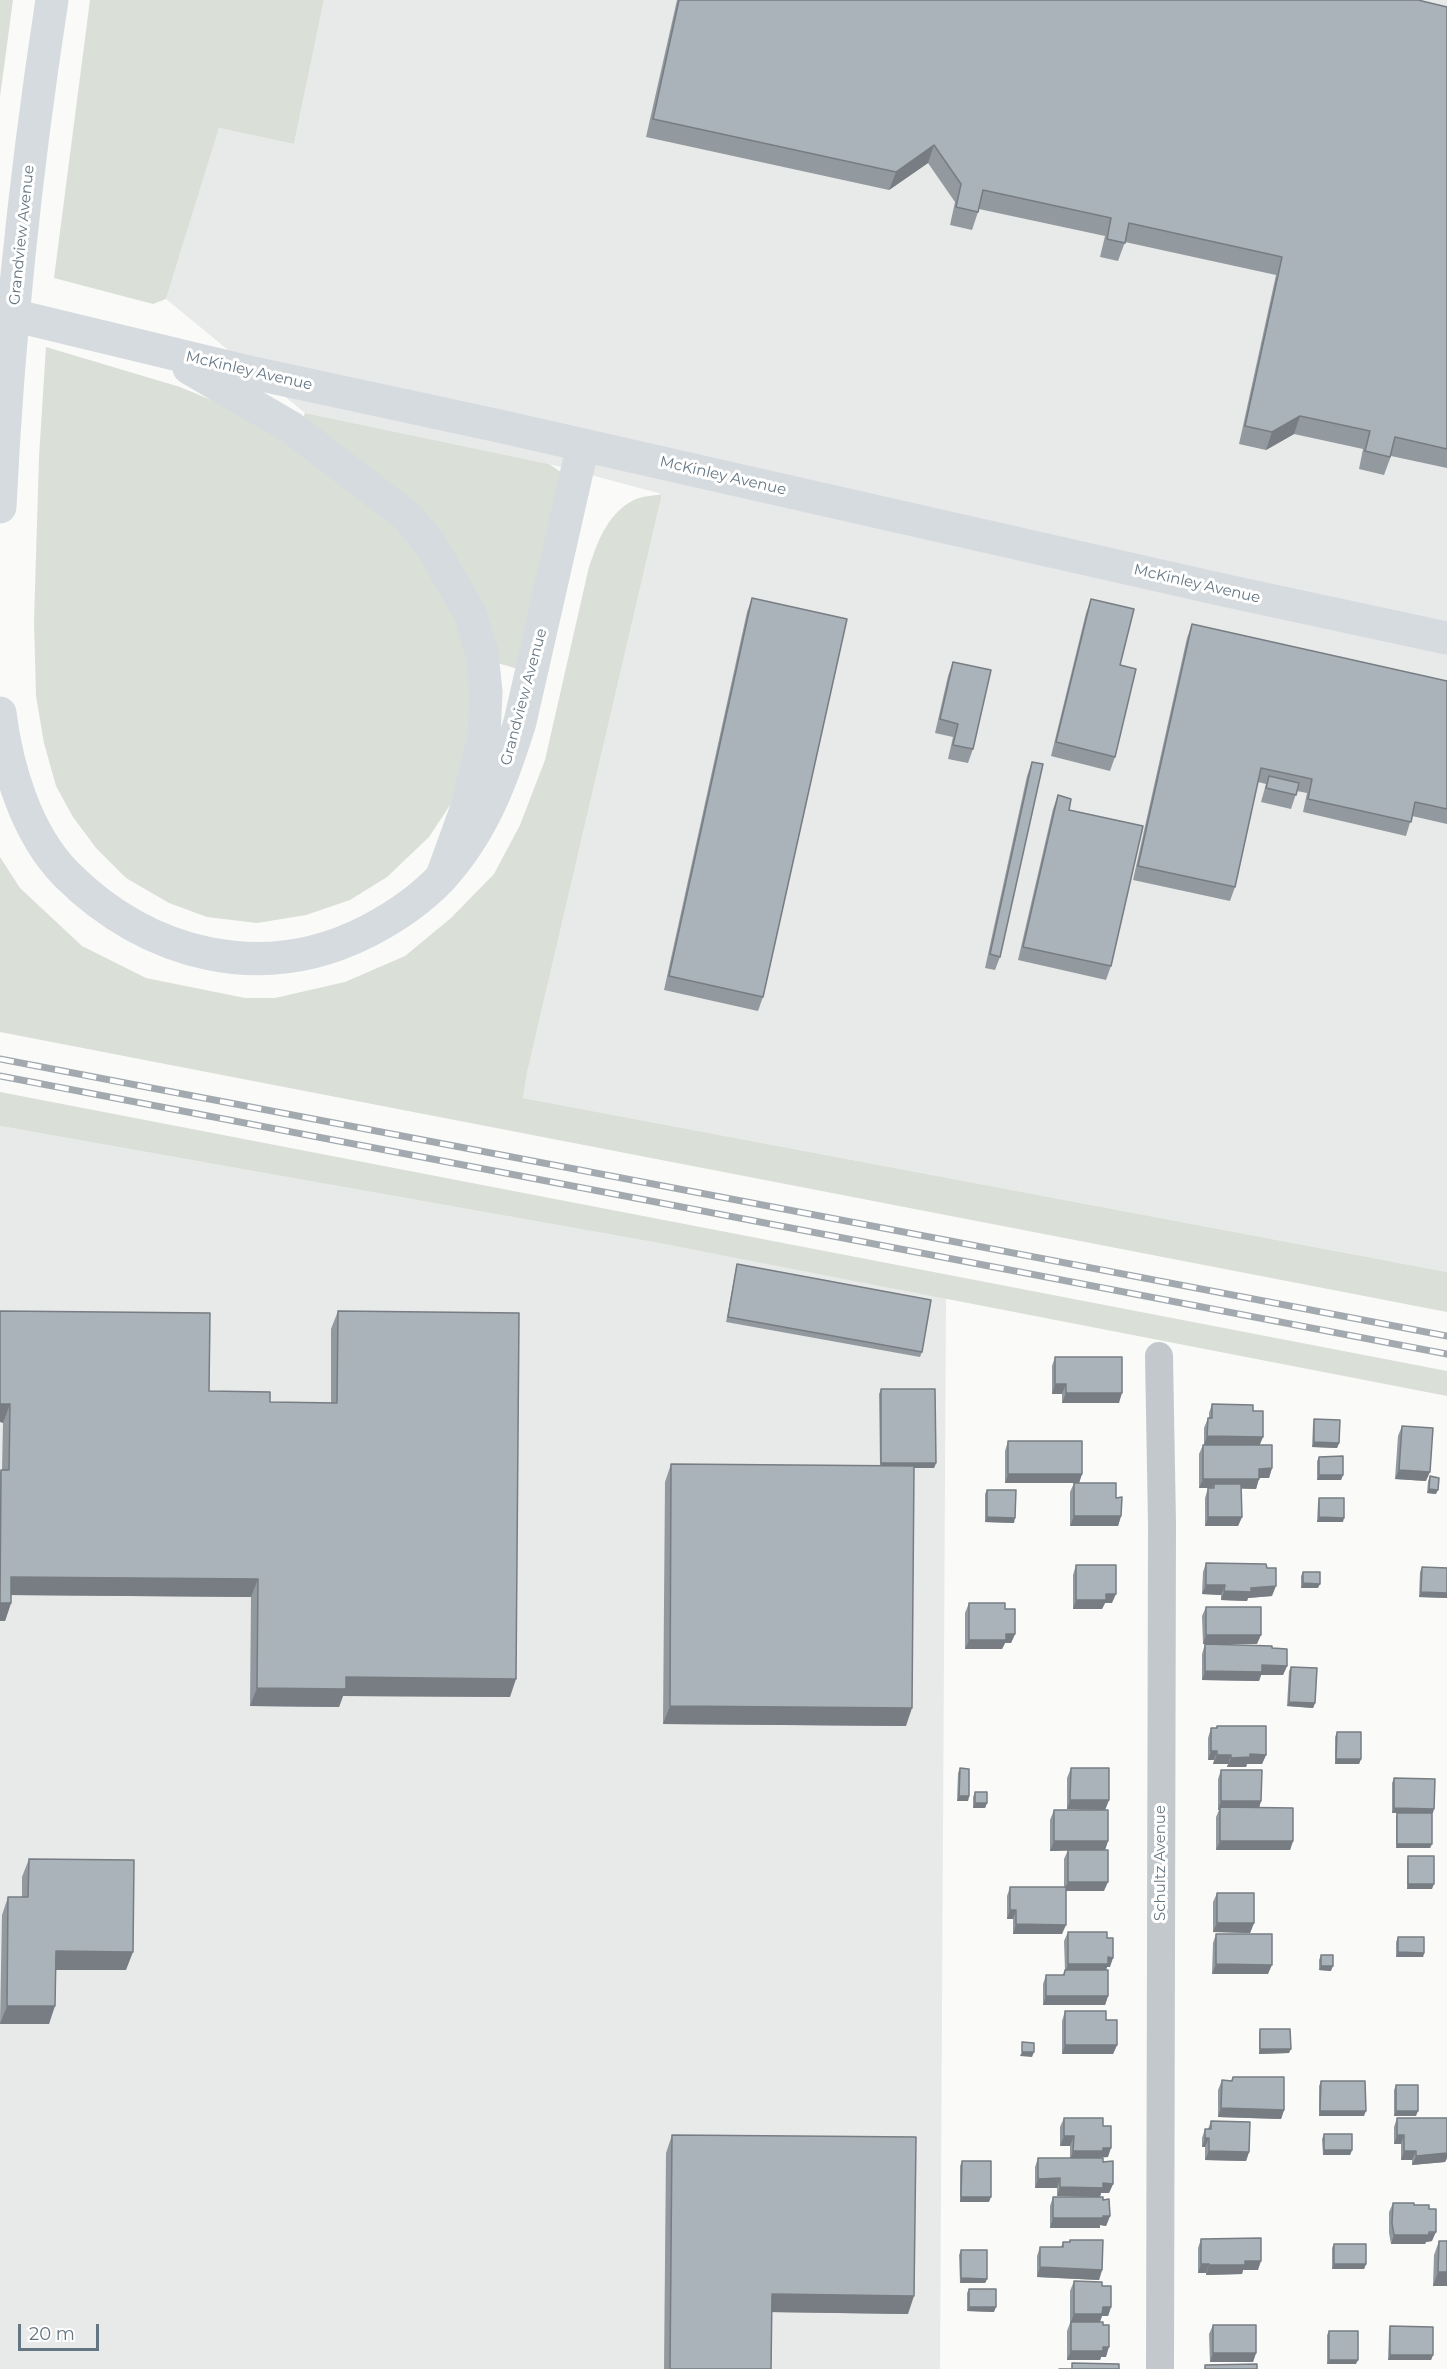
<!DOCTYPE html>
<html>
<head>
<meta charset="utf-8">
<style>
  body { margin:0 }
  #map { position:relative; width:1447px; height:2369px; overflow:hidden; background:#fafaf8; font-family:Montserrat,sans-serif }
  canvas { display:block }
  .scale { position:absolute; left:18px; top:2324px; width:81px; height:27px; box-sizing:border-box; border:3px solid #657683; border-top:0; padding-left:8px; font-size:18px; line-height:21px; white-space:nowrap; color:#657683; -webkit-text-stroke:4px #fff; paint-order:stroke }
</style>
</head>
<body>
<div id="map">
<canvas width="1447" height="2369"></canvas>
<div class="scale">20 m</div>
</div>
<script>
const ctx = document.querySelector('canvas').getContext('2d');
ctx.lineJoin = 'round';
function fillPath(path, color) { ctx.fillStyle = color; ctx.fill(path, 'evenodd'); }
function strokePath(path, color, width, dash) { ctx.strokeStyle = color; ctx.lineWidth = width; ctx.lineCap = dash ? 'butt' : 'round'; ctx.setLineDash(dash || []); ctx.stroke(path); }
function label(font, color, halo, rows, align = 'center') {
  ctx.font = font + ' Montserrat,sans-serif'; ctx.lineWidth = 6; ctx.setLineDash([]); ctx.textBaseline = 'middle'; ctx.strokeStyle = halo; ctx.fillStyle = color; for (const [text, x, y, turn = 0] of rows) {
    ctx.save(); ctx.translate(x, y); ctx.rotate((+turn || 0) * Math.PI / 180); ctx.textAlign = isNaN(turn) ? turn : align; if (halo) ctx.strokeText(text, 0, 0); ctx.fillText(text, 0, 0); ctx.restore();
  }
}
const built = new Path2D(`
  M324,0H1447V1272L523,1098L527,1073L662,494L549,464L305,413L166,299L219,128L294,144Z
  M0,1126L659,1243L946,1297L940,2369H0Z`);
const green = new Path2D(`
  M0,0H13L0,97Z
  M90,0H324L294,144L219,128L166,299L153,304L54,278Z
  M46,347L180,387L238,411L377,505L423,553L472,654L476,706L454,799L429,837L387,877L350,900L306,915L257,923L207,917L169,903L126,878L96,848L73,817L56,786L44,743L36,696L34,621L39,457Z
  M305,413L549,464L561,472L518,669L494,662L483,618L302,420Z
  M662,494L527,1073L523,1098L1447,1272V1312L0,1032V857L20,888L82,946L146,978L245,998H275L345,982L405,956L451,918L494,874L520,825L545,760L588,571C596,545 607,513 634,500C641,496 653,496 662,494Z
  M0,1092L1447,1371V1396L659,1243L0,1126Z`);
const street = new Path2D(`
  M1159,1356L1162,1524L1160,2369`);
const secondary = new Path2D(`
  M0,507C8,337 26,168 52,0
  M0,713C7,768 26,833 66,874C148,956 263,985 368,931C395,917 420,900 441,878C483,832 502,780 520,722L583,445`);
const primary = new Path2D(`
  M0,312L253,373L499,426L1223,590L1447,638
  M189,368L292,428L407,516L430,544L470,613L482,653L486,692L484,736L467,807L442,876`);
const rail = new Path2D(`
  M0,1059L1447,1336
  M0,1076L1447,1354`);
const wall = new Path2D(`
  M677,0H1418L1447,7V468L1391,456L1384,475L1359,469L1363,449L1294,434L1266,450L1239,444L1276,275L1125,242L1118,261L1100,257L1105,236L979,209L972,230L950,225L955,202L928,163L889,190L646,137Z
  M752,598L763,997L758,1011L664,990L747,612Z
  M1091,599L1120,665L1115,757L1110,771L1051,756L1086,613Z
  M1192,624L1447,681V824L1412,816L1406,836L1303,812L1307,793L1297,791L1291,809L1261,802L1266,784L1258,782L1235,887L1230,901L1133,880L1187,638Z
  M953,662L973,749L968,763L948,759L953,737L935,733L948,676Z
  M1032,762L1000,957L995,970L985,968L1027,776Z
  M1058,795L1069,810L1111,966L1106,980L1018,960L1053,809Z
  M737,1264L922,1352L920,1357L726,1322L736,1269Z
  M0,1311L209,1391L270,1402L331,1403V1329L338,1311L510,1697L343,1696L339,1707L250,1706L251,1597L11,1595V1603L5,1621H0V1472L1,1470H2L3,1423Z
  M1055,1357L1119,1403H1062V1394H1052V1366Z
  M881,1389L936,1463L934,1468H914L906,1726L663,1724L665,1482L671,1464L880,1466L879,1394Z
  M1212,1404L1253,1411L1260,1445L1272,1468L1269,1478H1259L1256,1489L1241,1488L1242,1517L1238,1526H1205V1498L1208,1488H1212H1199V1454L1203,1445H1204V1428L1208,1418H1209V1413Z
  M1314,1419L1339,1443L1337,1448L1312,1447L1313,1424Z
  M1402,1426L1426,1481L1395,1479L1398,1436Z
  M1008,1441L1082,1474L1079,1483L1116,1498L1121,1516L1118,1526H1070V1492L1074,1483H1005V1451Z
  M1319,1457L1343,1475L1341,1480H1317V1461Z
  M1430,1476L1436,1494L1427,1493L1428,1481Z
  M987,1490L1014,1523L985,1522V1494Z
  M1319,1498L1343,1522H1317L1318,1503Z
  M1206,1563L1267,1568L1272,1596L1248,1598L1247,1601L1221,1600V1595L1202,1594L1203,1572Z
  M1076,1565L1112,1603H1105L1102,1609H1073V1575Z
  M1422,1567L1447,1568V1598L1419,1597L1420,1572Z
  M1303,1572L1318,1588H1301V1576Z
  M969,1603L1005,1609L1015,1634L1011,1643H1005L1002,1649H965V1613Z
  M1206,1607L1257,1644H1203L1202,1616Z
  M1205,1644L1272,1648L1287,1666L1283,1675H1261L1259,1681L1202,1680V1654Z
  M1291,1667L1315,1703L1313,1708L1287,1706L1289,1671Z
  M1217,1726L1266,1755L1262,1764H1247L1246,1767H1227L1228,1764H1213L1214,1760H1208V1738L1211,1728H1216Z
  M1337,1732L1361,1759L1359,1764H1335V1737Z
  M960,1768L969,1796L968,1801H957L958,1773Z
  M1071,1768L1109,1800L1105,1810L1067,1809V1778Z
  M1221,1770L1261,1801L1259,1808L1293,1841L1290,1850H1216V1817L1219,1810H1218V1779Z
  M1394,1778L1433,1813H1432V1844L1430,1848H1396V1817L1397,1813H1392V1783Z
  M975,1792L987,1803L985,1808H973V1797Z
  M1054,1810L1108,1841L1105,1850L1104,1891H1066L1062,1934H1013V1919H1007V1896L1010,1887H1064V1859L1068,1850L1050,1851V1820Z
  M1408,1856L1432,1889H1407V1861Z
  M29,1859L126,1970H56L49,2024H0L2,1915L8,1897H22V1877Z
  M1217,1893L1254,1923L1250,1933L1213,1932V1902Z
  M1068,1932L1110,1967H1107L1106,1970L1108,1996L1105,2005H1043V1984L1046,1975H1063L1065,1970L1064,1941Z
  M1216,1934L1268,1974H1212L1213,1943Z
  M1398,1937L1424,1953L1423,1957H1396V1942Z
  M1321,1955L1331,1971L1319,1970V1960Z
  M1065,2011L1106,2020L1117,2045L1113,2054H1062V2021Z
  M1260,2029L1289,2053L1259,2054V2034Z
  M1233,2077L1284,2110L1281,2119L1218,2117V2090L1222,2080L1231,2081Z
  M1321,2081L1364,2116H1319V2086Z
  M1396,2085L1416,2116H1394V2090Z
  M1064,2118L1103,2126L1108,2157L1100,2158L1103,2162L1113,2184L1109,2193H1101L1100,2197L1057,2196V2188H1035V2167L1038,2158H1070V2146H1060V2127Z
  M1397,2118H1447V2158L1445,2162L1412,2165V2160H1401V2144H1394V2127Z
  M1211,2121L1249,2152L1246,2161L1205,2160V2147H1202V2138L1205,2129H1208Z
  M1324,2134L1352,2150L1350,2155H1323L1322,2139Z
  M672,2135L908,2314L772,2312L771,2369H664L666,2153Z
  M962,2161L989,2202H960V2166Z
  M1053,2197L1103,2200L1110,2216L1106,2226L1100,2225V2228H1050V2206Z
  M1393,2203L1414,2205L1432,2241L1426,2242L1425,2244H1391L1389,2233V2212Z
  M1201,2239L1258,2270H1243L1242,2274L1206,2275V2273H1198V2248Z
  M1070,2240L1102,2270L1099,2280L1037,2277V2256L1040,2247H1061L1063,2242H1069Z
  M1439,2241H1447V2286H1433L1434,2255Z
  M1334,2244L1366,2264L1364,2269H1332V2248Z
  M961,2250L987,2279L985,2283H960L959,2255Z
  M1074,2281L1102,2286L1111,2307L1108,2316H1102L1100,2322L1106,2357H1101L1100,2360H1067V2331L1070,2323V2291Z
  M969,2289L994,2312L967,2311V2293Z
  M1213,2325L1256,2353L1253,2362H1210L1209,2334Z
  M1390,2326L1433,2355L1431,2360H1388L1389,2331Z
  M1329,2331L1356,2364H1327V2335Z`);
const shadedWall = new Path2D(`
  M934,145L928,163L889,190L896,172Z
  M1300,416L1294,434L1266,450L1272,432Z
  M1055,1384H1066L1062,1394H1052Z
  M1066,1393H1122L1119,1403H1062Z
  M0,1404H10L3,1423L0,1422Z
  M1207,1436L1263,1437L1259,1447L1204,1445Z
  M1314,1442L1339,1443L1337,1448L1312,1447Z
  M881,1463H936L934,1468H880Z
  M1272,1468L1269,1478H1256L1259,1469Z
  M1399,1470L1430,1472L1426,1481L1395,1479Z
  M1008,1474H1082L1079,1483H1005Z
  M1319,1475H1343L1341,1480H1317Z
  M1203,1479H1259L1256,1489L1214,1488V1484L1212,1488H1199Z
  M1429,1489L1438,1490L1436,1494L1427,1493Z
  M1074,1516H1121L1118,1526H1070Z
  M987,1517L1015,1518L1014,1523L985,1522Z
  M1208,1517H1242L1238,1526H1205Z
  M1319,1517L1344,1518L1343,1522H1317Z
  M11,1577L258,1579L251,1597L5,1595Z
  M1303,1583L1320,1584L1318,1588H1301Z
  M1206,1585H1225L1221,1595L1202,1594Z
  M1276,1586L1272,1596L1248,1598L1247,1601L1221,1600L1224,1591Z
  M1421,1592L1447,1593V1598L1419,1597Z
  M1106,1594H1116L1112,1603H1105L1102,1609H1073L1076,1600Z
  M0,1603H11L5,1621H0Z
  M1006,1634H1015L1011,1643H1005L1002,1649H965L969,1640Z
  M1206,1635H1261L1257,1644H1203Z
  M1262,1665L1287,1666L1283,1675H1261L1259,1681L1202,1680L1205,1671Z
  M346,1677L516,1679L510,1697L343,1696L339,1707L250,1706L257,1688Z
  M1289,1702L1315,1703L1313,1708L1287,1706Z
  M670,1706L912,1708L906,1726L663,1724Z
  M1211,1751H1217L1214,1760H1208Z
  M1250,1754L1266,1755L1262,1764H1247L1246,1767H1227L1231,1758Z
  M1217,1755H1231L1228,1764H1213Z
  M1336,1759H1361L1359,1764H1335Z
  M959,1796H969L968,1801H957Z
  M1070,1800H1109L1105,1810L1067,1809Z
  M1221,1801H1261L1258,1811L1220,1807L1219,1810H1218Z
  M975,1803H987L985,1808H973Z
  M1394,1808L1434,1809L1433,1813H1392Z
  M1054,1841H1108L1105,1850L1050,1851Z
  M1220,1841H1293L1290,1850H1216Z
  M1397,1844H1432L1430,1848H1396Z
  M1068,1882H1108L1104,1891H1064Z
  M1408,1884H1434L1432,1889H1407Z
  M1010,1910H1016L1013,1919H1007Z
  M1217,1923H1254L1250,1933L1213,1932Z
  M1016,1924L1066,1925L1062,1934H1013Z
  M56,1951L133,1952L126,1970H49Z
  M1398,1952L1424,1953L1423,1957H1396Z
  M1108,1957L1113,1958L1110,1967H1107L1105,1973H1065L1068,1964Z
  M1216,1964L1272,1965L1268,1974H1212Z
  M1321,1966H1333L1331,1971L1319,1970Z
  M1046,1996H1108L1105,2005H1043Z
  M7,2006H55L49,2024H0Z
  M1065,2045H1117L1113,2054H1062Z
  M1260,2049H1291L1289,2053L1259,2054Z
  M1022,2052H1034L1032,2057L1020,2056Z
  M1221,2108L1284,2110L1281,2119L1218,2117Z
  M1320,2111H1366L1364,2116H1319Z
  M1396,2111H1418L1416,2116H1394Z
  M1397,2135H1404L1401,2144H1394Z
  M1064,2136H1074L1070,2146H1060Z
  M1205,2138H1209L1205,2147H1202Z
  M1103,2148H1111L1108,2157H1100L1099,2160H1070L1073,2151Z
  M1324,2150H1352L1350,2155H1323Z
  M1209,2151L1249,2152L1246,2161L1205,2160Z
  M1404,2151H1416L1412,2160H1401Z
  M1447,2153V2158L1445,2162L1412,2165L1416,2156Z
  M1060,2178L1057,2188H1035L1038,2179Z
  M1103,2183L1113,2184L1109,2193H1101L1100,2197L1057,2196L1060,2187Z
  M961,2197H991L989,2202H960Z
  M1103,2216H1110L1106,2226L1100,2225V2228H1050L1053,2218Z
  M1436,2232L1432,2241L1426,2242L1425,2244H1391L1394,2235Z
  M1245,2261H1261L1258,2270H1243L1242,2274L1206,2275L1209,2265Z
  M1201,2264H1209L1206,2273H1198Z
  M1334,2264H1366L1364,2269H1332Z
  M1040,2267L1102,2270L1099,2280L1037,2277Z
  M1438,2272H1447V2286H1433Z
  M961,2278L987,2279L985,2283H960Z
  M772,2294L914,2296L908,2314L765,2312Z
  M969,2307H996L994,2312L967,2311Z
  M1103,2307H1111L1108,2316H1102L1099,2324H1070L1074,2314Z
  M1103,2347H1109L1106,2357H1101L1100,2360H1067L1071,2351Z
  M1213,2353H1256L1253,2362H1210Z
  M1390,2355H1433L1431,2360H1388Z
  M1329,2360H1358L1356,2364H1327Z`);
const building = new Path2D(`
  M679,0H1418L1447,7V449L1395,437L1390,457L1365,451L1370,431L1300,416L1272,432L1245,426L1282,257L1129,223L1125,243L1107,239L1111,218L983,190L978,212L956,207L961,184L934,145L896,172L653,119Z
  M752,598L847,619L763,997L669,976Z
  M1091,599L1134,609L1120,665L1136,669L1115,757L1056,742Z
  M1192,624L1447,681V809L1415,802L1411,822L1308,799L1312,779L1261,768L1235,887L1138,866Z
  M953,662L991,670L973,749L953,745L958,724L940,719Z
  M1032,762L1043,764L1000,957L990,954Z
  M1269,776L1299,783L1296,795L1266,788Z
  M1058,795L1071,799L1069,810L1143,826L1111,966L1023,947Z
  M737,1264L931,1300L922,1352L728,1317Z
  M0,1311L210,1313L209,1391L270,1392V1402L337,1403L338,1311L519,1313L516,1679L346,1677V1689L257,1688L258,1579L11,1577V1603H0L1,1470H9L10,1404H0Z
  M1055,1357H1122V1393H1066V1384H1055Z
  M881,1389H935L936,1463H881Z
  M1212,1404L1253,1405V1411H1263V1437L1207,1436L1208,1418H1212Z
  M1314,1419L1340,1420L1339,1443L1314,1442Z
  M1402,1426L1433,1428L1430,1472L1399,1470Z
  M1008,1441H1082V1474H1008Z
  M1203,1445H1272V1468L1259,1469V1479H1203Z
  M1343,1456V1475H1319V1457Z
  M671,1464L914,1466L912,1708L670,1706Z
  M1430,1476L1439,1478L1438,1490L1429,1489Z
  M1074,1483H1116V1498L1122,1497L1121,1516H1074Z
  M1214,1484H1241L1242,1517H1208V1488H1214Z
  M987,1490H1016L1015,1518L987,1517Z
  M1319,1498H1344V1518L1319,1517Z
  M1206,1563L1266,1564L1267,1568H1276V1586L1251,1588V1592L1224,1591L1225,1585H1206Z
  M1076,1565H1116V1594H1106V1600H1076Z
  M1422,1567L1447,1568V1593L1421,1592Z
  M1303,1572H1320V1584L1303,1583Z
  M969,1603H1005V1609H1015V1634H1006V1640H969Z
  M1206,1607H1261V1635H1206Z
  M1205,1644L1272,1646V1648L1287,1649V1666L1262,1665V1672L1205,1671Z
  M1291,1667L1317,1668L1315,1703L1289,1702Z
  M1217,1726H1266V1755L1250,1754V1757L1231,1758V1755H1217V1751H1211V1728H1217Z
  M1337,1732H1361V1759H1336Z
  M960,1768L969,1769V1796H959Z
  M1071,1768H1109V1800H1070Z
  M1221,1770H1262L1261,1801H1221Z
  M1394,1778L1435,1779L1434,1809L1394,1808Z
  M975,1792H987V1803H975Z
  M1220,1807L1293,1808V1841H1220Z
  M1054,1810H1108V1841H1054Z
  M1397,1813H1432V1844H1397Z
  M1068,1850H1108V1882H1068Z
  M1408,1856H1434V1884H1408Z
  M29,1859L134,1860L133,1952L56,1951L55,2006H7L8,1897H28Z
  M1010,1887H1066V1925L1016,1924V1910H1010Z
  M1217,1893H1254V1923H1217Z
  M1068,1932H1107V1938H1113V1958L1108,1957V1964H1068Z
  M1216,1934H1272V1965L1216,1964Z
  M1398,1937H1424V1953L1398,1952Z
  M1321,1955H1333V1966H1321Z
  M1065,1970H1108V1996H1046V1975H1064Z
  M1065,2011H1106V2020H1117V2045H1065Z
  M1260,2029H1290L1291,2049H1260Z
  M1022,2042L1034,2043V2052H1022Z
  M1233,2077H1284V2110L1221,2108L1222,2080L1232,2081Z
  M1321,2081H1365L1366,2111H1320Z
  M1396,2085H1418V2111H1396Z
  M1064,2118H1103V2126H1111V2148H1103V2151H1073L1074,2136H1064Z
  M1397,2118H1447V2153L1416,2156V2151H1404V2135H1397Z
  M1211,2121L1250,2122L1249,2152L1209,2151V2138H1205V2129H1211Z
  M1324,2134H1352V2150H1324Z
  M672,2135L916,2137L914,2296L772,2294L771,2369H670Z
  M1038,2158H1103V2162L1113,2161V2184L1103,2183V2188L1060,2187V2178L1038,2179Z
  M962,2161H991V2197H961Z
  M1053,2197H1103V2200L1109,2199L1110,2216H1103V2218H1053Z
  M1393,2203H1414V2205H1429V2209H1436V2232H1429V2235H1394L1392,2223Z
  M1261,2238V2261H1245V2265H1209V2264H1201V2239Z
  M1070,2240H1103L1102,2270L1040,2267V2247H1063V2242H1070Z
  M1439,2241H1447V2272H1438Z
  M1334,2244H1366V2264H1334Z
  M961,2250H987V2279L961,2278Z
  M1074,2281L1102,2282V2286H1111V2307H1103L1102,2314H1074Z
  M969,2289H996V2307H969Z
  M1071,2322H1103V2325H1109V2347H1103V2351H1071Z
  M1213,2325H1256V2353H1213Z
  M1390,2326L1433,2327V2355H1390Z
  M1329,2331H1358V2360H1329Z
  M1072,2363L1119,2364V2369H1059H1072Z
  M1257,2364V2369H1205V2365Z`);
const streetNames = [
  ["Grandview Avenue",22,235,-84],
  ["McKinley Avenue",249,371,13],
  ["McKinley Avenue",723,476,13],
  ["McKinley Avenue",1197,584,13],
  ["Grandview Avenue",524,697,-75],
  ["Schultz Avenue",1161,1863,-90]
];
fillPath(built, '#e8e9e9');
fillPath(green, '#dadfd7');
strokePath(street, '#c3c8cc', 28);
strokePath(secondary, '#d6dbdf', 33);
strokePath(primary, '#d6dbdf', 33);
strokePath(rail, '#a2aab0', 7);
strokePath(rail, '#fff', 4.5, [14]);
fillPath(wall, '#929a9f');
fillPath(shadedWall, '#777d82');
fillPath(building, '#aab3b9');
strokePath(building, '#777d82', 1.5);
label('15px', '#657683', '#fff', streetNames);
</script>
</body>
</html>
